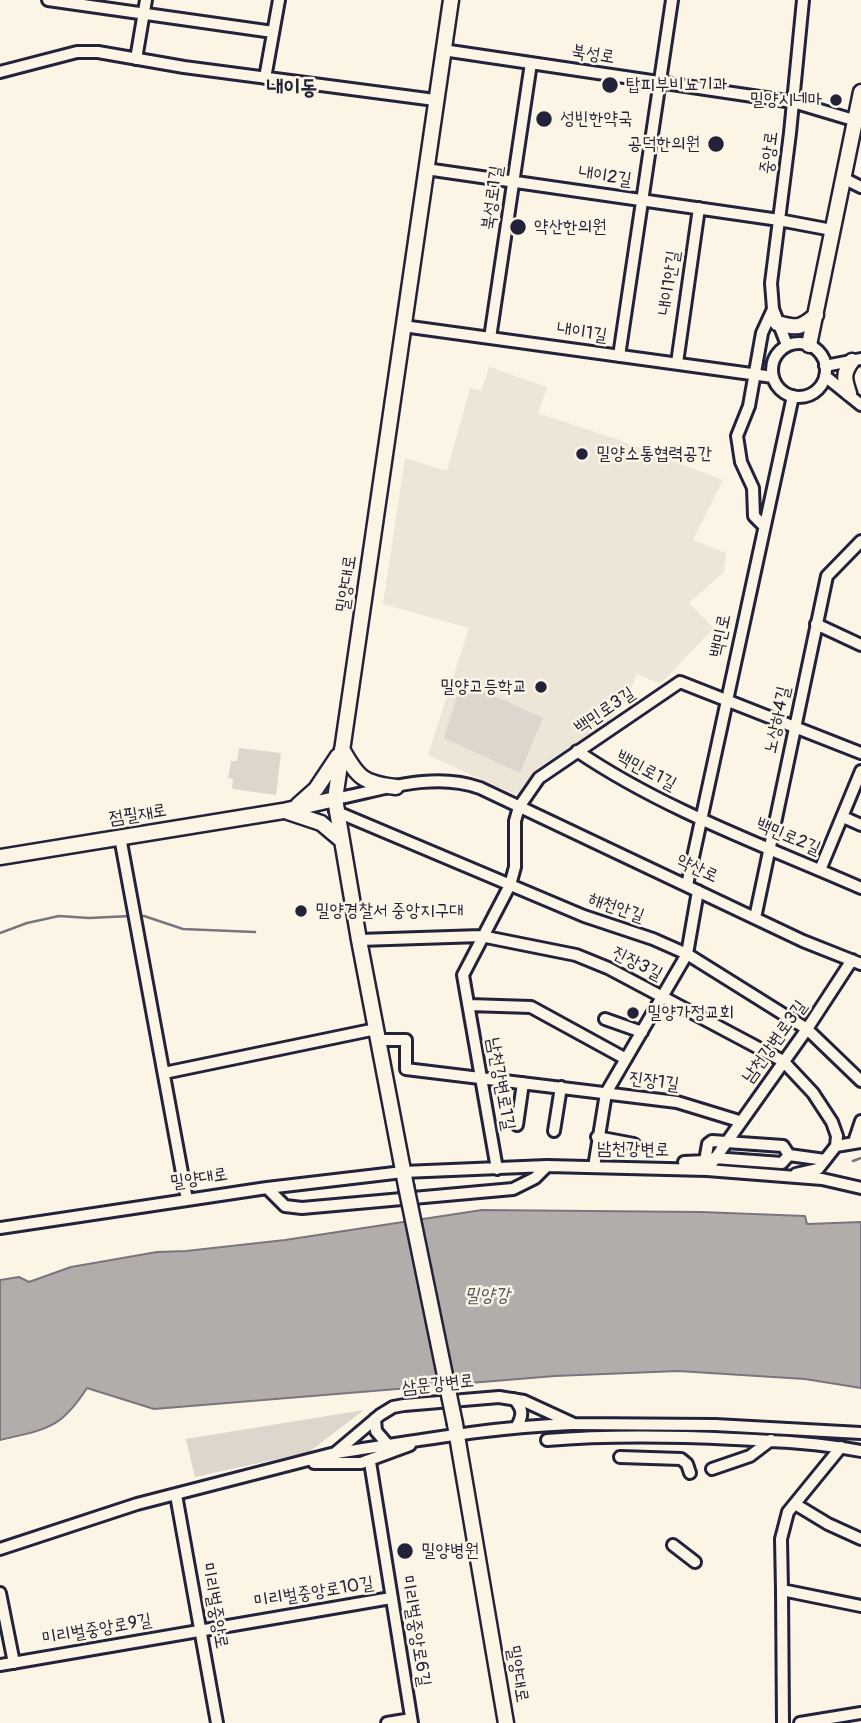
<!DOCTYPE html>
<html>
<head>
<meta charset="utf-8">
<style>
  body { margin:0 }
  canvas { display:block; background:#fcf5e5 }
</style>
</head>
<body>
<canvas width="861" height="1723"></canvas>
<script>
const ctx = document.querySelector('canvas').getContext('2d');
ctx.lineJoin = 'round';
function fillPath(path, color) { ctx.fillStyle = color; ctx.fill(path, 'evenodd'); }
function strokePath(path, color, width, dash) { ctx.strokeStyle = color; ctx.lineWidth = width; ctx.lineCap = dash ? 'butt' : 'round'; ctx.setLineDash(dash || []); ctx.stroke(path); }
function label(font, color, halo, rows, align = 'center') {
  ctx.font = font + ' Pangolin,"Poor Story",sans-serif'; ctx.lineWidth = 5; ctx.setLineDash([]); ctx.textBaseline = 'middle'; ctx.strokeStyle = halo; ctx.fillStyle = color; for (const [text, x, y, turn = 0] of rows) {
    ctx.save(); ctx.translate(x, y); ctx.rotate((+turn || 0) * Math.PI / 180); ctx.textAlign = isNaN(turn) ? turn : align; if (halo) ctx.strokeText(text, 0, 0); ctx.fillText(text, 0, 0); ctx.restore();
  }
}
const built = new Path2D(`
  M489,367L547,387L538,413L616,439L723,480L693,540L726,553L724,572L689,603L714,628L660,684L637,674L626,701L605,725L537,772L518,796L428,755L469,628L383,604L405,458L447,471L470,388L481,391Z`);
const green = new Path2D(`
  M462,681L543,718L520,773L444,738Z
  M239,748L281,753L276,795L232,789L233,779L228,778L231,761H237Z
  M364,1410L309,1452L195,1477L186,1439Z`);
const water = new Path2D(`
  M482,1210L701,1212L805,1216L807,1224L861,1222V1388L805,1379L678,1371L555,1376L154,1409L87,1388C60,1430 46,1429 0,1440V1280L19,1277L29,1282L71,1267L157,1252L186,1251L285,1240Z`);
const stream = new Path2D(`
  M138,916H144L183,929L255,932
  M0,933L27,923L59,916L89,918L131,916
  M853,1161L861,1158`);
const minor = new Path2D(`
  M48,0L273,32
  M443,50L793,102L860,122
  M136,59L146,0
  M0,72L77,52H98L184,67L435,100
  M265,78L279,0
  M426,169L779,220L832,230
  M843,178L861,187
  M403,326L773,377
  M490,338L531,63
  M772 370a27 27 0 1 1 54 0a27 27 0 1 1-54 0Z
  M787,345L773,309L771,283L790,133L803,0
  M619,356L672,0
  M677,363L699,208
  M825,366L861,359
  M825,376L861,405
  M764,526L754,516L753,488L741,462L737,436L749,406L762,333L773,309
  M816,624L861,645
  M577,751C664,810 765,846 861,888
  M335,799C382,790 433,771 480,788L803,941L861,964
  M335,811L584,916L653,939L687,954L807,1029L861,1081
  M843,817L861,825
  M120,837L187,1200
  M820,870L861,771
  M687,885L793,396
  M755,918L827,576L861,541
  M359,940L481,936L576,955L608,968L783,1061L813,1093L832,1122L837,1136L836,1146
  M469,1005L531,1007L626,1059
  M605,1019L642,1032
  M378,1040H406V1069L677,1102L739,1121
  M164,1073L376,1029
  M517,1125L523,1083
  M554,1131L561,1087
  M597,1137L634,1144
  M854,1142L861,1121
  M714,1158L782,1163L789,1155
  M684,1162L705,1161L708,1144L712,1141L783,1146L789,1155L825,1160
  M594,1167L606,1093L687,954L698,891
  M497,1169L463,975L510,885L515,867V821L519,807L539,778L680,682L861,753
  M707,1170L807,1029L852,960
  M796,1174L818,1169L836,1146L861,1142
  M267,1188L285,1206L302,1208L513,1189L535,1178L547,1166
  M0,1228L267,1188L403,1172L547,1166L707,1170L822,1179L861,1188
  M514,1399C522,1408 524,1414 517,1426
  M375,1419L376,1431L388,1445
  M547,1440C609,1435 671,1436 734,1439C776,1441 819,1443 861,1451
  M337,1453C415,1441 492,1427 571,1424
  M620,1457L681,1459L687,1464L690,1473
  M370,1462L412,1723
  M314,1463H361L410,1445
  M712,1469L750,1456L771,1440
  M176,1495L217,1723
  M795,1504L828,1524L861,1539
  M673,1545L695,1562
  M0,1549L137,1504L335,1453L380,1415L393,1407L404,1405L499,1397L524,1401L574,1424L715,1425L861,1433
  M782,1590L781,1539L788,1512L841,1447
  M0,1593L14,1663
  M0,1665L391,1598
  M387,1723L411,1719
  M783,1723L782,1590L861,1606
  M800,1723L861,1713`);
const major = new Path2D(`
  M777,323C797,328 800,329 816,315
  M809,345L861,92
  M849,393C844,379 843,373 852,361
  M342,749C358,778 363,783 396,787
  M298,805L316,789L338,756
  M288,812L321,823L340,839
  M0,857L283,811L335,799
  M406,1186L359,940L335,799L451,0
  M455,1424L506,1723`);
const majorBridge = new Path2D(`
  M406,1186L455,1424`);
const markers = [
  [610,85,9,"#22223b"],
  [836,100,7,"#22223b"],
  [544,119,9,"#22223b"],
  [716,144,9,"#22223b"],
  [518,227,9,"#22223b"],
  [582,454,7,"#22223b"],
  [541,687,7,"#22223b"],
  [301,911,7,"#22223b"],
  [633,1013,7,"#22223b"],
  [405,1551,9,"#22223b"]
];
const streetNames = [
  ["북성로",593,55,9],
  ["중앙로",770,153,-83],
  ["내이2길",605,177,8],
  ["북성로1길",493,198,-82],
  ["내이1안길",670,283,-82],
  ["내이1길",582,333,8],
  ["밀양대로",347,584,-82],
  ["백민로",721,636,-78],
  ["백민로3길",605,711,-34],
  ["노상하4길",778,720,-78],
  ["백민로1길",646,771,28],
  ["점필재로",138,815,-9],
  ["백민로2길",788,837,23],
  ["약산로",697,869,25],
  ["해천안길",616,908,19],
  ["진장3길",637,964,27],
  ["남천강변로3길",775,1042,-54],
  ["진장1길",654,1082,8],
  ["남천강변로1길",500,1084,80],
  ["남천강변로",633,1150,1],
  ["밀양대로",199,1179,-9],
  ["삼문강변로",438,1385,-6],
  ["미리벌중앙로10길",314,1593,-9],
  ["미리벌중앙로",214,1606,80],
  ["미리벌중앙로9길",97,1630,-10],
  ["미리벌중앙로6길",415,1631,81],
  ["밀양대로",517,1674,80]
];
const poiNames = [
  ["탑피부비뇨기과",626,85],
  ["밀양시네마",822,100,"right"],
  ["성빈한약국",560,119],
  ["공덕한의원",700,144,"right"],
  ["약산한의원",534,227],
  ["밀양소통협력공간",596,454],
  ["밀양고등학교",527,687,"right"],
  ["밀양경찰서 중앙지구대",315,911],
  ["밀양가정교회",647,1013],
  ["밀양병원",421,1551]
];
const waterNames = [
  ["밀양강",487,1296]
];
const quarterNames = [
  ["내이동",292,89]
];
fillPath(built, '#ece5d8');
fillPath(green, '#dcd6cc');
fillPath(water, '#b2adab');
strokePath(water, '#78757e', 2);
strokePath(stream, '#78757e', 2.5);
strokePath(minor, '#22223b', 16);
strokePath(major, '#22223b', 19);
strokePath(minor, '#fcf5e5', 10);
strokePath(major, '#fcf5e5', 14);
strokePath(majorBridge, '#22223b', 19, []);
strokePath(majorBridge, '#fcf5e5', 14);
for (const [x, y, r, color] of markers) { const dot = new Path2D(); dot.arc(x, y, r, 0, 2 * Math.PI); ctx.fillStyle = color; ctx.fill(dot); strokePath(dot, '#fcf5e5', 2.5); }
label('18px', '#22223b', '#fcf5e5', streetNames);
label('18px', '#22223b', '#fcf5e5', poiNames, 'left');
label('italic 19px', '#545362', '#fcf5e5', waterNames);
label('bold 21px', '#22223b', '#fcf5e5', quarterNames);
</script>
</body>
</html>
